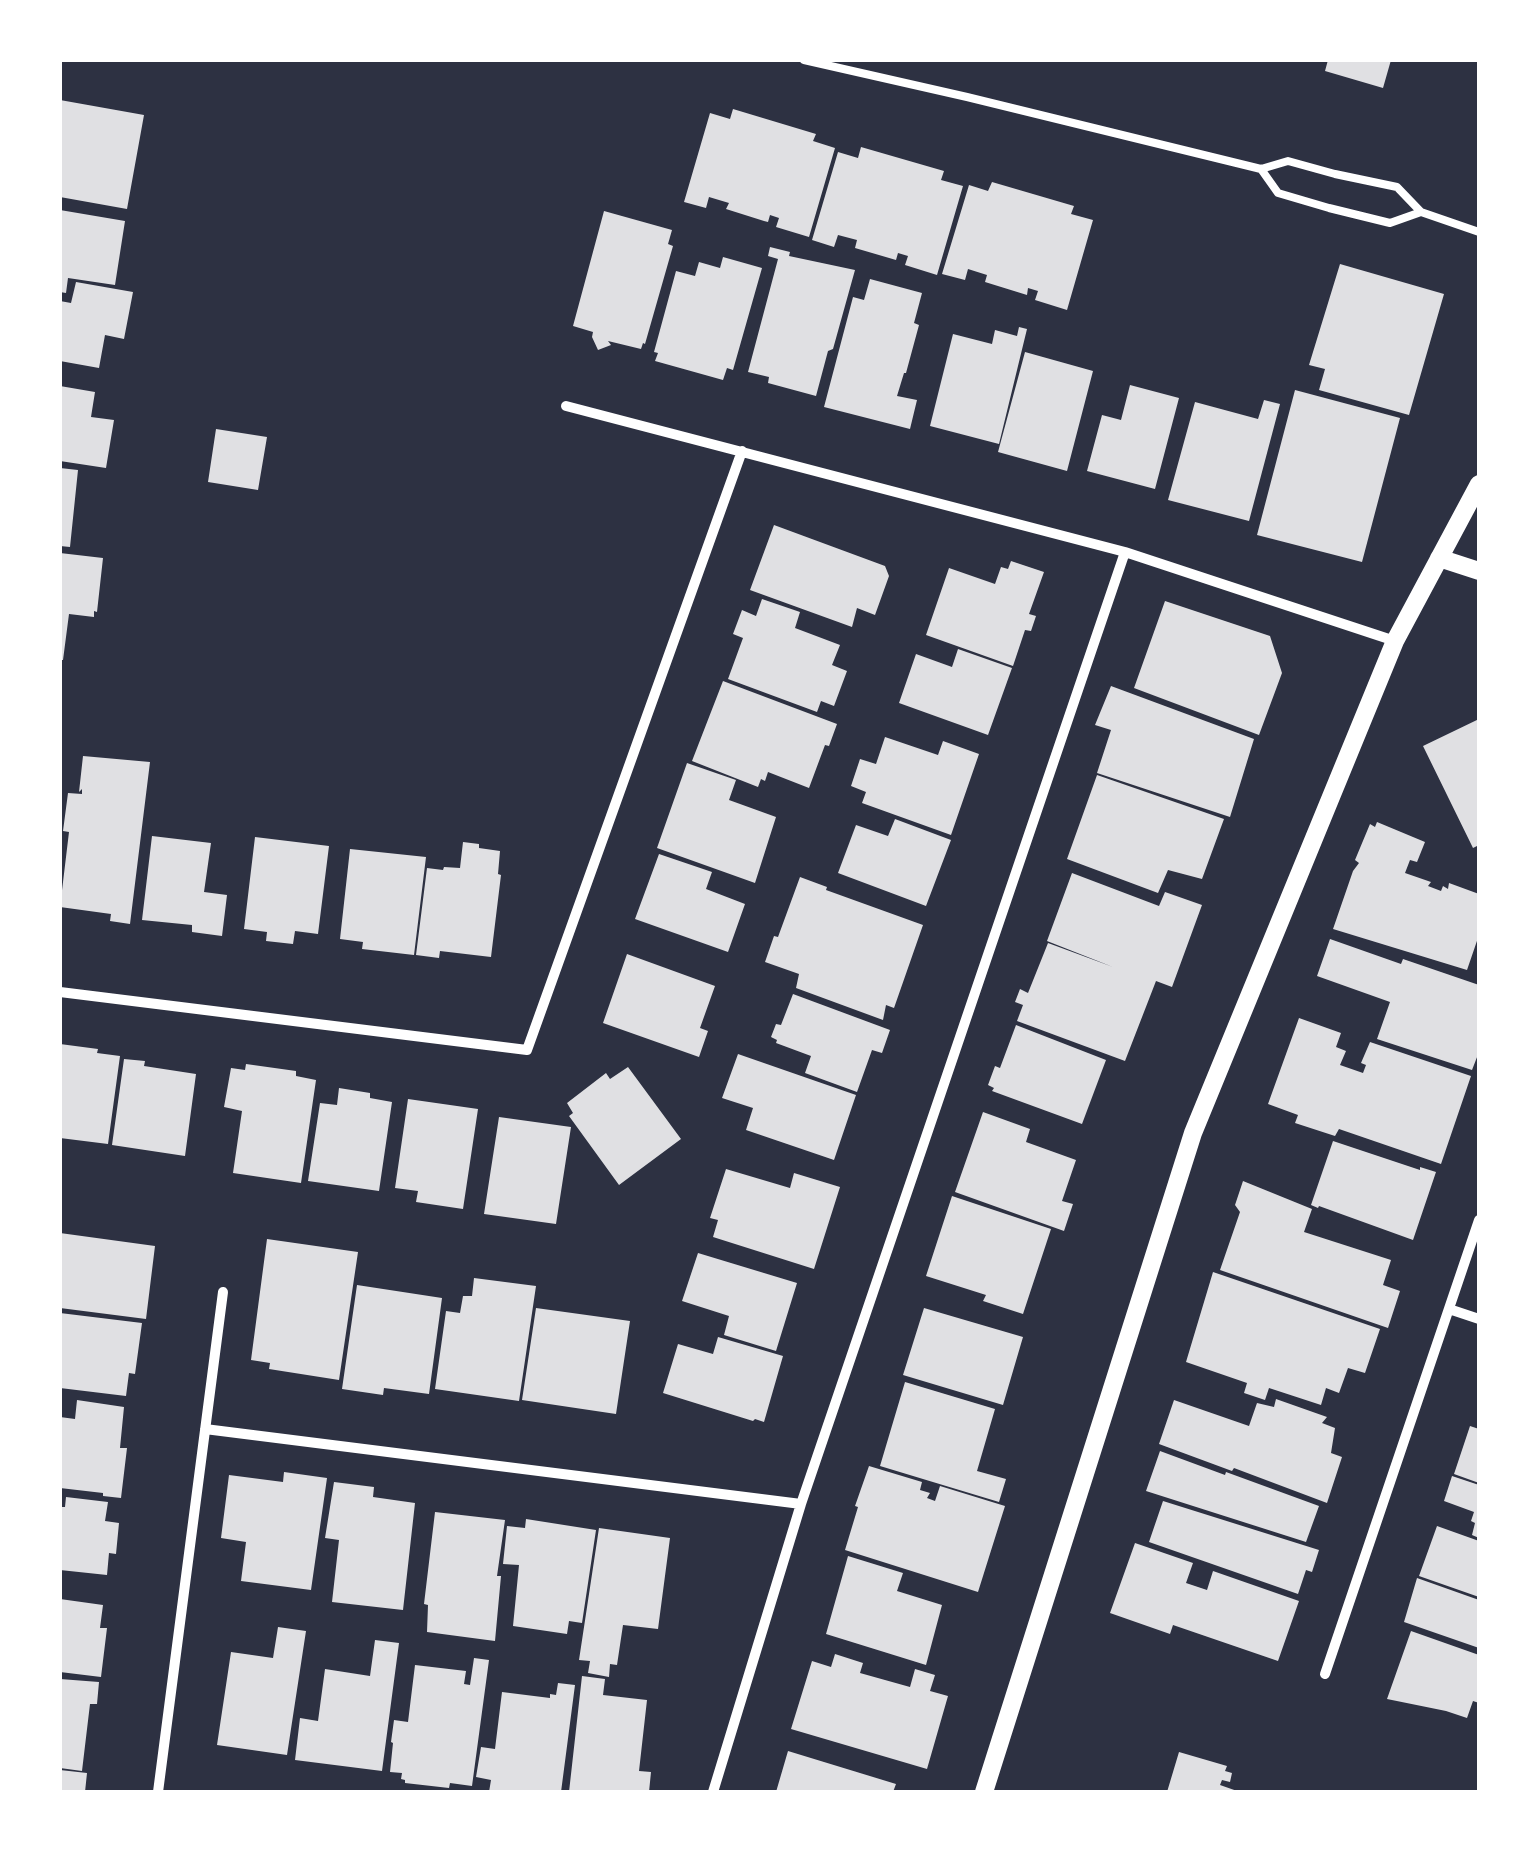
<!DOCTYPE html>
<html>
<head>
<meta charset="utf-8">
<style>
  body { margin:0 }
  #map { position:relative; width:1539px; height:1852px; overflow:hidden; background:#2d3142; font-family:Karla,sans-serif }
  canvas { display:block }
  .frame { position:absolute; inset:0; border:62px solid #fff; pointer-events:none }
</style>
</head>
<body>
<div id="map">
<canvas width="1539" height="1852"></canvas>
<div class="frame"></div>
</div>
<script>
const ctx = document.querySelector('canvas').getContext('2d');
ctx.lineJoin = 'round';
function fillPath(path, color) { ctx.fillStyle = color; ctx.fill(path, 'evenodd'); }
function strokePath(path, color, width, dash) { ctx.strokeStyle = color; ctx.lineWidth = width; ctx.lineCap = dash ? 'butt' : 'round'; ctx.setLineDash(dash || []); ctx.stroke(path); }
const building = new Path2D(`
  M1328,60H1391L1383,88L1325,71Z
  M60,100L144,115L127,209L60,197Z
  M733,109L816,134L813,141L835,148L809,237L776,227L779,218L770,215L768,222L764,221L726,209L729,203L709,197L706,208L684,202L710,113L730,119Z
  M861,147L944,171L941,180L963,186L937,275L905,265L908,256L898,253L896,260L855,248L857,240L838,235L834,247L812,240L838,152L858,158Z
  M992,182L1074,206L1071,214L1093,220L1067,310L1035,300L1038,291L1028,288L1027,295L985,282L987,275L968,269L965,280L942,274L969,185L988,191Z
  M60,210L125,221L115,285L68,278L66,293L60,292Z
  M604,211L672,230L668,244L673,246L645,344L643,343L641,349L608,341L611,345L598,350L592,337L593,332L573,326Z
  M770,247L790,252L789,256L855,270L833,349L828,351L816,396L768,383L769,377L748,372L778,259L768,256Z
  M723,257L762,268L733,370L727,368L723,380L655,361L658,353L654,352L676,271L695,276L699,262L720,268Z
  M1340,264L1444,294L1409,415L1319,390L1325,369L1309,365Z
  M870,279L922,293L914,323L919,325L906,373H904L897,396L917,400L910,429L824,407L853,297L864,300Z
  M76,282L133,292L124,339L105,335L99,368L60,361V301L71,303Z
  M1019,327L1027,329L999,444L930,426L953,334L992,344L995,330L1017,336Z
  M1025,352L1093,371L1067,471L998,452Z
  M1130,385L1179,398L1155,489L1087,471L1102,415L1121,420Z
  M60,386L95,392L91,417L114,420L106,468L60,461Z
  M1295,390L1400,418L1362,562L1257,535Z
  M1264,400L1280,404L1249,521L1168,500L1195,402L1258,419Z
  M216,429L267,437L258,490L208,482Z
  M60,468L78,470L70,547L60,546Z
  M774,525L885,566L889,576L875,615L857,608L852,627L750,590Z
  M60,553L103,558L97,612L94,611V617L69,614L63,660H60Z
  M1011,561L1044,572L1029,614L1036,616L1031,631L1025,630L1013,666L926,635L949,568L995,584L1001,567L1008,569Z
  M762,599L800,612L795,628L840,645L832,665L847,671L834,706L821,701L817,712L728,679L743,638L733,634L742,610L756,616Z
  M1165,601L1270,636L1282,673L1259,735L1134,688Z
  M958,649L1012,668L988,735L899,703L916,654L952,667Z
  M723,681L837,724L829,746L825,745L809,788L768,772L765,781L761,779L758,787L692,761Z
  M1111,686L1254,739L1230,817L1097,773L1111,730L1095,725Z
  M1479,719V845L1473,848L1423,746Z
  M885,737L938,755L943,741L979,754L951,835L862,803L866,792L851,786L860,759L876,764Z
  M83,756L150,762L130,924L110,921L111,914L60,907L69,832L63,831L68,793L82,794V789L79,792Z
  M687,763L736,780L729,800L776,817L755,883L657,848Z
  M1097,775L1224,819L1202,879L1168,870L1158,893L1067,859Z
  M895,819L951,840L926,906L838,873L856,825L888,836Z
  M1377,822L1425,842L1417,862L1410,860L1405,873L1431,882L1428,886L1441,891L1443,886L1448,889L1449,883L1479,894V935L1467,970L1333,929L1353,871L1359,863L1355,860L1370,824L1375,827Z
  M152,836L211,843L204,892L227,895L222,936L192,932V925L142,920Z
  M255,837L329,846L318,934L295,931L293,944L266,941L267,932L244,929Z
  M463,842L479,844V848L500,851L498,874L501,875L491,957L440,951L439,958L416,955L427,868L443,870L444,867L460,868Z
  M350,849L426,857L414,955L362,949L363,942L340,939Z
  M659,854L712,872L706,889L745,904L728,952L635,919Z
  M1072,873L1159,906L1165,892L1202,905L1172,987L1156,981L1125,1061L1017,1021L1023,1005L1015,1002L1020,989L1028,993L1048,943L1113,967L1047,941Z
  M800,877L827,887L826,890L923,925L894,1008L886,1005L883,1020L796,988L799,974L765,962L774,936L778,937Z
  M1330,939L1401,964L1403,959L1479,985V1052L1472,1070L1377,1039L1390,1002L1317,976Z
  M627,954L715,986L700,1028L708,1031L699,1057L603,1023Z
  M793,994L890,1030L882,1053L872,1050L857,1092L805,1073L811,1056L776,1043L777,1040L771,1037L776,1024L781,1025Z
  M1299,1018L1341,1033L1336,1047L1346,1051L1340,1065L1363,1073L1366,1065L1361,1063L1370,1042L1471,1076L1441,1164L1339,1129L1335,1136L1295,1123L1298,1115L1268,1104Z
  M1016,1025L1106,1060L1082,1124L992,1091L994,1088L988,1085L995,1066L1000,1068Z
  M60,1044L98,1049L97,1053L120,1056L108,1144L60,1138Z
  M738,1054L856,1095L834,1160L746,1130L753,1108L722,1098Z
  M124,1059L145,1061L144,1066L196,1074L185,1156L112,1145Z
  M246,1064L296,1071V1076L316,1080L301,1183L233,1173L242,1111L224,1107L231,1068L245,1070Z
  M628,1067L681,1139L619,1185L569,1116L573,1113L567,1103L606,1073L610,1079Z
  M339,1088L370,1093V1098L392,1102L379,1191L308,1181L320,1103L337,1105Z
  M408,1099L478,1109L463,1209L416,1202L418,1191L395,1188Z
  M983,1112L1030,1129L1026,1142L1076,1160L1062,1201L1073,1204L1064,1231L955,1192Z
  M499,1117L571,1127L556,1224L484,1214Z
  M1333,1141L1420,1170V1167L1436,1172L1413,1240L1319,1206L1318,1208L1311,1205Z
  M726,1169L790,1188L794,1173L840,1187L814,1269L713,1237L718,1220L710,1218Z
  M1243,1181L1312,1209L1304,1232L1391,1260L1383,1285L1400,1291L1388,1328L1220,1270L1240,1212L1235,1205Z
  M952,1196L1051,1229L1023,1314L983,1301L986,1295L926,1276Z
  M60,1233L155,1246L146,1319L60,1308Z
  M267,1239L358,1252L339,1380L269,1369L270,1363L251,1360Z
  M698,1253L797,1283L776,1351L724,1335L729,1316L682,1301Z
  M1213,1272L1380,1329L1365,1373L1348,1368L1339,1393L1326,1388L1321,1405L1269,1388L1265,1400L1244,1393L1247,1383L1186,1362Z
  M474,1278L536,1286L519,1401L435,1389L446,1311L460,1313L463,1296H472Z
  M357,1285L442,1298L429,1394L384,1388L383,1395L342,1389Z
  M536,1308L630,1321L616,1414L522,1400Z
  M924,1308L1023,1337L1003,1405L903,1375Z
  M60,1313L142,1323L135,1374L129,1373L126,1396L60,1388Z
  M718,1337L783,1356L764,1422L755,1419L753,1421L663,1393L678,1344L713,1354Z
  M905,1382L995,1409L977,1471L1006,1479L999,1502L880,1466Z
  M1276,1399L1327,1417L1322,1423L1335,1428L1331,1453L1342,1457L1327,1503L1234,1468L1232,1471L1159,1444L1174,1400L1249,1426L1257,1403L1274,1407Z
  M77,1400L124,1407L120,1448H127L121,1498L103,1496V1493L60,1488V1417L75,1419Z
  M1470,1426L1479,1429V1483L1454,1474Z
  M1160,1451L1225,1475L1226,1472L1319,1506L1306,1542L1146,1491Z
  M869,1466L922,1482L920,1490L930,1493L927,1498L935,1501L940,1486L1005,1506L978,1592L845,1550L858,1507L855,1506Z
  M284,1472L327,1478L311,1590L241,1581L246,1542L221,1538L229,1475L283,1482Z
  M1452,1476L1479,1485V1538L1472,1535L1475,1523L1471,1521L1474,1512L1444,1501Z
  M334,1482L374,1487L373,1497L415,1503L403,1610L332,1602L339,1540L325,1538Z
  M66,1497L108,1502L105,1521L119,1523L116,1554L109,1553L107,1575L60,1570V1507H65Z
  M1163,1501L1319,1550L1312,1572L1306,1570L1298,1594L1149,1542Z
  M435,1512L505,1520L497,1576H501L495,1641L427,1632L428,1605L424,1604Z
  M526,1519L596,1530L582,1623L569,1621L567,1634L513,1626L519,1565L503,1564L507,1526L525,1528Z
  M1437,1526L1479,1541V1597L1419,1576Z
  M599,1528L670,1538L658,1629L623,1625L617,1665L610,1664L609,1677L588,1673L590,1661L579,1660Z
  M1135,1543L1193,1563L1186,1583L1207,1590L1213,1571L1299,1601L1278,1661L1173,1625L1170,1634L1110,1613Z
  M848,1556L903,1573L897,1591L942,1605L926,1665L826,1634Z
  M1417,1578L1479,1600V1648L1404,1622Z
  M60,1599L103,1605L100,1628H107L101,1677L60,1672Z
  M278,1627L306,1631L287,1755L217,1745L231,1652L273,1658Z
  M1411,1631L1479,1655V1703L1473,1701L1467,1718L1446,1711L1387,1699Z
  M375,1640L399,1643L382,1771L295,1760L300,1718L318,1721L325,1669L370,1676Z
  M835,1654L863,1663L860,1673L910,1687L915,1669L935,1675L930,1691L948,1696L927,1769L791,1729L812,1661L831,1667Z
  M474,1658L489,1660L472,1786L450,1783L449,1788L405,1783V1780L401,1779L402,1773L390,1772L393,1743L391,1742L394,1720L408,1722L415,1665L466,1671L464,1684L470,1685Z
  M582,1676L605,1679L603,1695L647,1700L639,1771L651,1772L649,1792H569Z
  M60,1679L99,1682L97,1704H90L82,1771L60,1768Z
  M558,1683L575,1685L561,1792H489L491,1780L476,1777L481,1747L495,1749L502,1692L550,1698V1694L556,1695Z
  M788,1751L896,1784L893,1792H776Z
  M1179,1752L1227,1766L1225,1771L1232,1773L1230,1782L1222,1780L1220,1785L1240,1792H1167Z
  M60,1770L87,1773L85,1792H60Z`);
const service = new Path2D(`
  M804,60L967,97L1261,169L1288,161L1335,174L1397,187L1421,212L1479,232
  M1261,169L1278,193L1329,208L1390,223L1421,212`);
const minor = new Path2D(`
  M566,406L1125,552L1395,641
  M60,992L527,1050L742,451
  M1449,1309L1479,1319
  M205,1429L801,1504
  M1325,1674L1479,1220
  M158,1792L223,1292
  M713,1792L801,1504L1125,552`);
const tertiary = new Path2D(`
  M1439,558L1479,571
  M984,1792L1193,1133L1395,641L1479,484`);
fillPath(building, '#e0e0e3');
strokePath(service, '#fff', 8);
strokePath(minor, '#fff', 10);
strokePath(tertiary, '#fff', 18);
</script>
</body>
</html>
